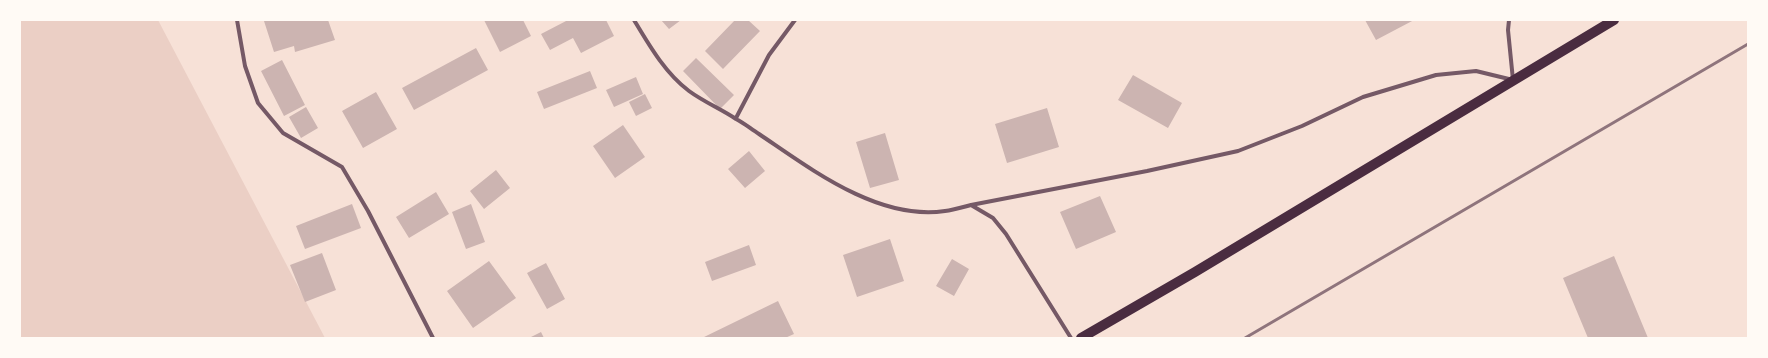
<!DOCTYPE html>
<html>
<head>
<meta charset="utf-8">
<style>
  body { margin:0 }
  #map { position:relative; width:1768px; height:358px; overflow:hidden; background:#f7e1d7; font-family:Karla,sans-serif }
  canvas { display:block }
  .frame { position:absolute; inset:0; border:21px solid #fffaf5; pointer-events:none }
</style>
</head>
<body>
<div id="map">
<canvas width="1768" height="358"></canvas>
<div class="frame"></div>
</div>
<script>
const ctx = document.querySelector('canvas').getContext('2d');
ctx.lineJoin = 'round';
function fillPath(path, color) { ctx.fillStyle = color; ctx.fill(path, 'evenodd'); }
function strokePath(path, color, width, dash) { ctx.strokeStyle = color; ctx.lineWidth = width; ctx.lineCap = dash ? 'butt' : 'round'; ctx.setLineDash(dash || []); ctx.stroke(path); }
const green = new Path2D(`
  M20,20H158L325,338H20Z`);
const building = new Path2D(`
  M266,20H328L335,40L295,52L294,46L274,52L264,21Z
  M484,20H523L531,36L500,52Z
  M568,20H606L614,36L581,53L573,38L550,50L541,34Z
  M661,20H681L669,29Z
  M735,20H748L760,31L723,69L705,51Z
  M1365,20H1414L1376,40Z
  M476,48L488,70L414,110L402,88Z
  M696,58L734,95L720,109L683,71Z
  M282,60L305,105L284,116L261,71Z
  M590,71L597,88L544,109L537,92Z
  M1133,75L1182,103L1168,128L1118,100Z
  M636,77L643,94L614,107L606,90Z
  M376,92L397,129L363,148L342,111Z
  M645,94L652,108L636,116L629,102Z
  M306,107L318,128L301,138L289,117Z
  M1047,108L1059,147L1007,163L995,124Z
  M623,125L645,157L615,178L593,146Z
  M885,133L899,180L870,188L856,142Z
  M749,151L765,171L745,188L728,169Z
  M496,170L510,188L484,209L470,191Z
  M436,192L449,214L409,238L396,217Z
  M1100,196L1116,232L1076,249L1060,212Z
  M352,204L361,228L305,249L296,226Z
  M471,204L485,242L466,249L452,212Z
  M890,239L904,281L857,297L843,255Z
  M749,245L756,265L712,281L705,262Z
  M322,253L336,290L305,302L290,265Z
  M1614,256L1648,338H1588L1563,278Z
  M952,259L969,269L954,296L936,286Z
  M489,261L516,298L473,328L447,291Z
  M546,263L565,299L547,309L527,273Z
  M778,301L794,334L785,338H702Z
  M541,332L544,338H529Z`);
const minor = new Path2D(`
  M237,20L245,66L258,103L283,133L342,167L368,211L433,338
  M634,20C649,45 665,73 689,91C704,102 721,109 736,119C744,123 751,129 759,134C811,169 878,221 945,211C954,210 963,207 971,205L993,218L1006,234L1071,338
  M736,118L769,55L795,20
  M971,205L1147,171L1238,151L1302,126L1363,97L1436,75L1476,71L1513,80L1508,30L1509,20`);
const primary = new Path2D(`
  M1081,338L1195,272L1614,20`);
const rail = new Path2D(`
  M1245,338L1748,44`);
fillPath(green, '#ebcfc5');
fillPath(building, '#ccb4b1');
strokePath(minor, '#755966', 4);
strokePath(primary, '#4a2c40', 10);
strokePath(rail, '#8f747c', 3);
</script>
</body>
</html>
